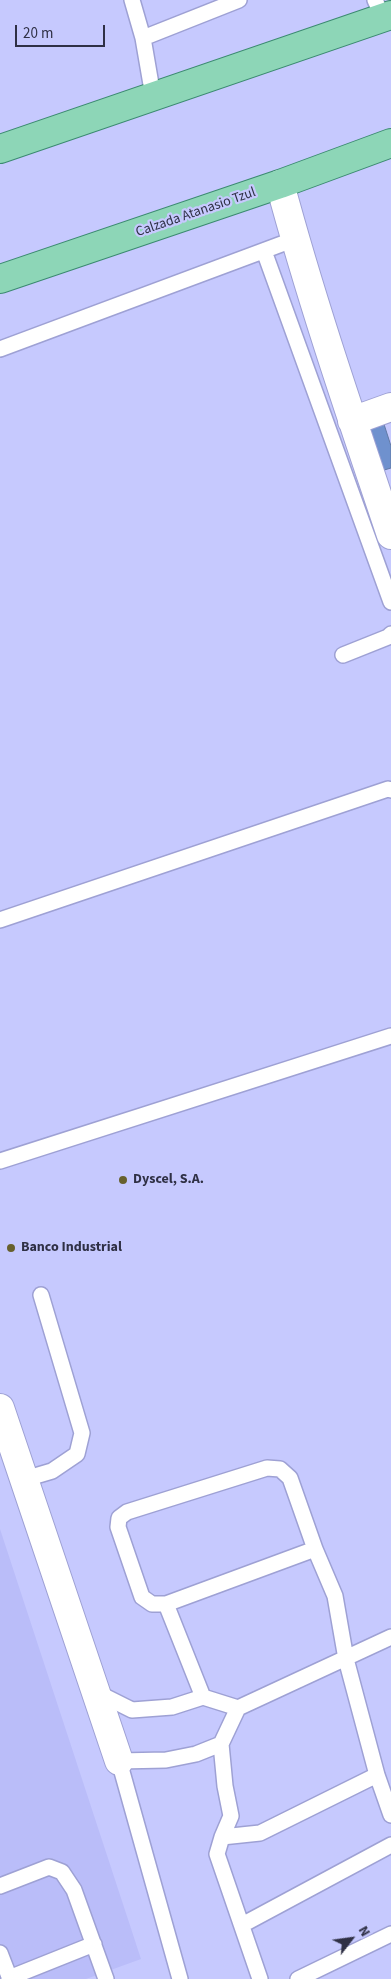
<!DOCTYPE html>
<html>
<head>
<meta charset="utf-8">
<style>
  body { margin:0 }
  #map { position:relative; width:391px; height:1979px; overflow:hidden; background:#c6c9fe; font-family:"Source Sans 3",sans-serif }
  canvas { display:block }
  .north { position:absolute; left:326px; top:1914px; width:50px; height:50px; -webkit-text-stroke:4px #c6c9fe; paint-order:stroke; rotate:60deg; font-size:14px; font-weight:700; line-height:20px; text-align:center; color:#2f3045 }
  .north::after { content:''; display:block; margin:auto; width:18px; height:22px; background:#2f3045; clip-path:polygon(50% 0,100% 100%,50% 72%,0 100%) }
  .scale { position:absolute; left:15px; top:25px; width:90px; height:22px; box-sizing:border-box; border:2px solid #2f3045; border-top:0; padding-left:6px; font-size:15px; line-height:18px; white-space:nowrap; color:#2f3045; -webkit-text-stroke:4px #c6c9fe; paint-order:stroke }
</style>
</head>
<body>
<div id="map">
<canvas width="391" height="1979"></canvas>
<div class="north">N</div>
<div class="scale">20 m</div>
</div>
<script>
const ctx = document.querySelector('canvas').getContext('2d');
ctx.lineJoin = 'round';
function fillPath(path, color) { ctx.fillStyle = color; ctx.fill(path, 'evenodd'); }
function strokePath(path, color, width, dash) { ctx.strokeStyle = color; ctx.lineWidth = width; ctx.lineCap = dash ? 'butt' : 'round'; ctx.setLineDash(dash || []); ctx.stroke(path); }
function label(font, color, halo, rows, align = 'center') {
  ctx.font = font + ' "Source Sans 3",sans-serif'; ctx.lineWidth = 4.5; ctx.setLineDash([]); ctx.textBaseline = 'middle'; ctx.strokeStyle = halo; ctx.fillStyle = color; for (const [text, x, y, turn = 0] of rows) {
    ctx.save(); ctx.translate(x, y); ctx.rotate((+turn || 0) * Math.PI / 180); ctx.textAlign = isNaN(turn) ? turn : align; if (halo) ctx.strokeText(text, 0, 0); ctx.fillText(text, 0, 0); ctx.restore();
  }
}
const built = new Path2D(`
  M0,1529L141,1959L86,1979H0Z`);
const building = new Path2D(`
  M382,418L391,446V468L374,473L358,426Z`);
const service = new Path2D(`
  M132,0L143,38L153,96
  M375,0L383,18
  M143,38L239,0
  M264,251L391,602
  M0,349L295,239
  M343,655L388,637L391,634
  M0,920L388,789L391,790
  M0,1161L391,1036
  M25,1479L52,1471L77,1454L82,1433L41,1295
  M166,1604L315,1549
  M96,1692L132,1710L172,1707L203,1697L238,1708
  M203,1697L166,1604H152L142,1597L118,1527L119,1518L127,1512L267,1468L280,1469L290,1478L315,1549L335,1596L346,1659L377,1775L391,1815
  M221,1744L225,1786L231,1816L222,1837L217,1854L260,1979
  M222,1837L260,1833L377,1775
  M0,1886L49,1867L62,1872L74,1890L106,1979
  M242,1925L391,1845
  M0,1953L10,1979
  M9,1978L94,1944
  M180,1979L119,1761L166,1760L196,1754L221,1744L238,1708L391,1637
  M298,1979L391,1934`);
const minor = new Path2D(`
  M280,184C312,303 352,419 391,535
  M352,421L391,407
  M0,1408L119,1761`);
const primary = new Path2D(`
  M0,149L391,15
  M0,279L280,184L391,143`);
const markers = [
  [123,1180,5,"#67602d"],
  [11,1248,5,"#67602d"]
];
const streetNames = [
  ["Calzada Atanasio Tzul",196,213,-19]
];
const poiNames = [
  ["Dyscel, S.A.",133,1180],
  ["Banco Industrial",21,1248]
];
fillPath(built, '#babdf9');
fillPath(building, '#6f91ce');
strokePath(building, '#6179a5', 1);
strokePath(service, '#9ea1d4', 18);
strokePath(minor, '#9ea1d4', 30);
strokePath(primary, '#3b8a70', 30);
strokePath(service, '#fff', 15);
strokePath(minor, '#fff', 28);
strokePath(primary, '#8dd6b7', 28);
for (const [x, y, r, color] of markers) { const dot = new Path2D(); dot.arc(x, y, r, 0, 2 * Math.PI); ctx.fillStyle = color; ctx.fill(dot); strokePath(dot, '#c6c9fe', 2); }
label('14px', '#2f3045', '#c6c9fe', streetNames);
label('bold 14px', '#2f3045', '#c6c9fe', poiNames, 'left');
</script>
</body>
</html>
